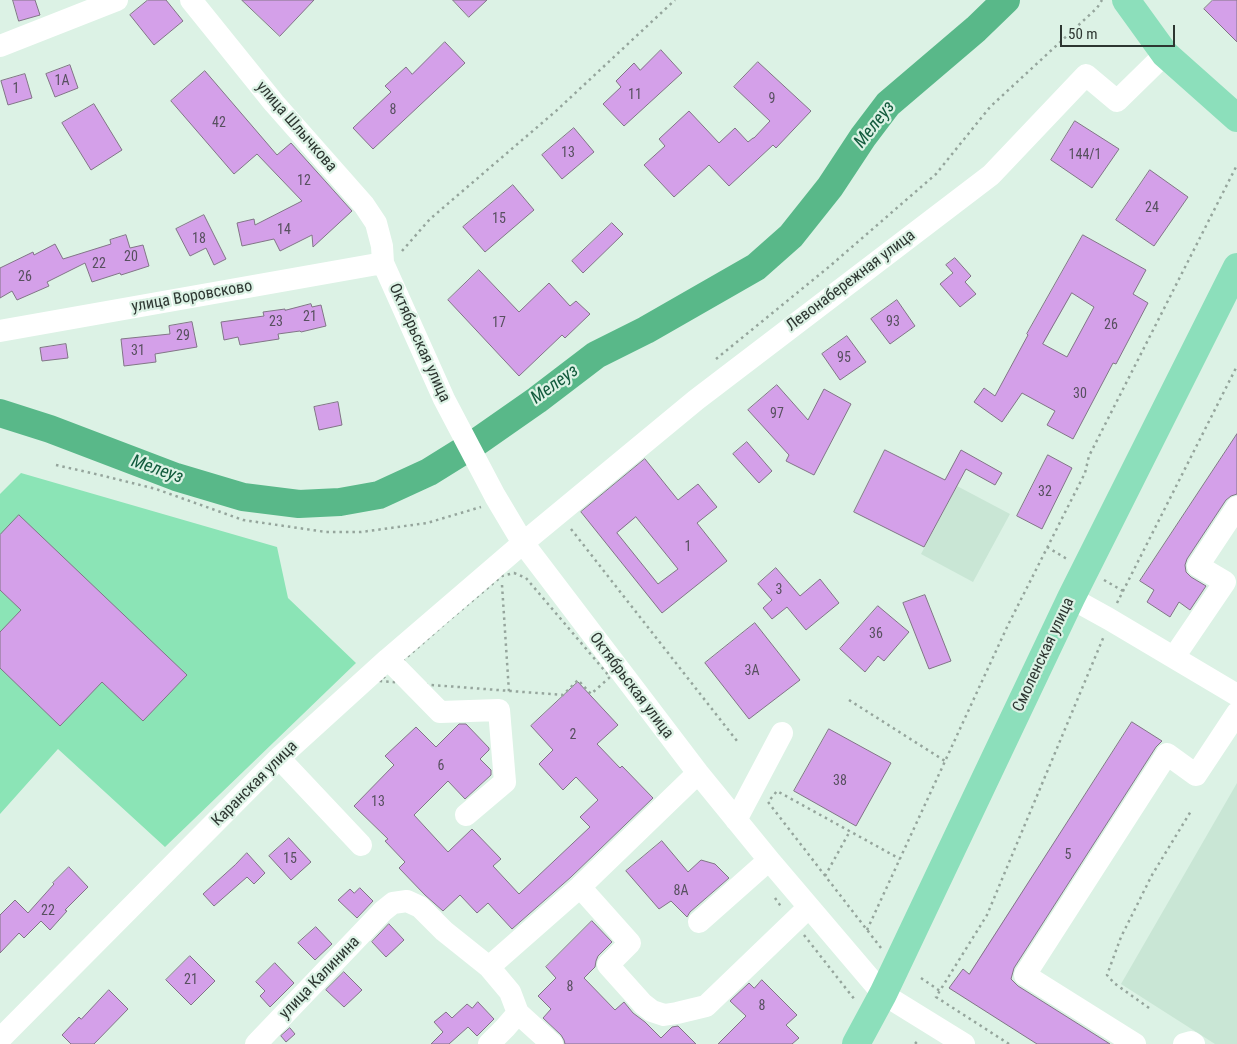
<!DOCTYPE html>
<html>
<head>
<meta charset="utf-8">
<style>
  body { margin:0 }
  #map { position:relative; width:1237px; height:1044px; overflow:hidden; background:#dcf2e5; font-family:"Roboto Condensed",sans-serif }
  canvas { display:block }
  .scale { position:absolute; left:1060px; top:25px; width:115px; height:22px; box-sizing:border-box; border:2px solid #2d3631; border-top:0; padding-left:6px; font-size:15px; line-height:18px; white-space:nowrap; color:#2d3631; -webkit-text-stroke:4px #dcf2e5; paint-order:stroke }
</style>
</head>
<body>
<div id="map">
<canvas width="1237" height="1044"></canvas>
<div class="scale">50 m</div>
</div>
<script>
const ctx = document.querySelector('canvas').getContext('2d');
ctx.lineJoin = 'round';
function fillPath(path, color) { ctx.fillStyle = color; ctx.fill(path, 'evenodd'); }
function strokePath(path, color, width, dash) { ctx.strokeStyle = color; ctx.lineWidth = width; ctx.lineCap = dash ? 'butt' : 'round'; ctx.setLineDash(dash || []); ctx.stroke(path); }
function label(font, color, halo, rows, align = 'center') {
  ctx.font = font + ' "Roboto Condensed",sans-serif'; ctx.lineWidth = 4.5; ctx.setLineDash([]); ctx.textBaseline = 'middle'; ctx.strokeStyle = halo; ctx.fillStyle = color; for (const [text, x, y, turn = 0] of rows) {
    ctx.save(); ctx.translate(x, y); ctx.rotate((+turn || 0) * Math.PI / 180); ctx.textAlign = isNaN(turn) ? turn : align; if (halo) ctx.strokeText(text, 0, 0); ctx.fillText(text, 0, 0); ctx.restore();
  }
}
const built = new Path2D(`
  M957,486L1010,514L973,582L921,554Z
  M1237,783V1044H1215L1121,984Z`);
const green = new Path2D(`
  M21,473L277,547L288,598L356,663L165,847L58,749L0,814V494Z`);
const river = new Path2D(`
  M0,413L50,429L176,477L243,497L299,504L340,502L379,495L429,472L474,444L537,400L596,355L646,330L756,267L791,236L830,187L863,137L888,104L976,29L1006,0`);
const building = new Path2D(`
  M13,0H35L40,15L19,21Z
  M148,0H166L183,21L154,45L130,15Z
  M242,0H314L280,36Z
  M453,0H487L469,17Z
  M1213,0H1237V42L1204,9Z
  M445,42L465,63L373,149L353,128L391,92L385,86L406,67L412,74Z
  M661,50L682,73L624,126L603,104L621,87L616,81L634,63L640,70Z
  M758,62L811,111L776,148L773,145L729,186L709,165L674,197L644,165L665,146L659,139L689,111L719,143L735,128L748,142L753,138H754L770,121L734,87Z
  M70,65L78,88L55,97L46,74Z
  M205,71L277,155L291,143L352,211L313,247L312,235L280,251L274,239L242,246L237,223L254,219L255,225L302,201L257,154L234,174L171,101Z
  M25,74L32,98L8,105L1,81Z
  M94,104L122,150L91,170L62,123Z
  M1075,121L1119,149L1092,188L1051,160Z
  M574,128L594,152L562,179L542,155Z
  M1150,170L1188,197L1154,246L1116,220Z
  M513,185L534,210L485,252L463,227Z
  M204,215L226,259L214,265L206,248L190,256L176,229Z
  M612,223L623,234L583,273L572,261Z
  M126,235L130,248L143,245L149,266L121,275L120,273L92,282L85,263L47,282L49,286L17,300L12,291L0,298V268L33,252L34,255L55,244L63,259L111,244L110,240Z
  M1083,235L1146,270L1133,294L1148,303L1116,364L1113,363L1073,439L1047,425L1055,411L1022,393L1002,422L974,402L984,388L995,396L1028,335L1027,334ZM1072,293L1094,307L1067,357L1043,344Z
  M955,258L971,276L965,282L976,294L960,307L940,284L953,273L946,265Z
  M479,270L519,312L549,283L570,306L576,301L590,314L565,338L562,335L519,376L448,300Z
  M897,300L915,326L890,344L871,319Z
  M311,304L312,307L321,305L326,326L301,332L300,331L278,334L279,339L240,345L238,337L224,340L221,322L264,316L263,312L285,309V310Z
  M192,322L197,347L155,354L156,362L124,366L121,339L170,334L169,326Z
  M847,336L866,362L840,380L822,354Z
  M66,344L68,358L42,361L40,348Z
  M777,385L808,420L824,389L851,404L814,475L786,461L789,455L748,410Z
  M338,402L342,425L319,430L314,407Z
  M1237,434V494L1231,496L1226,500L1187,559L1185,565L1186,572L1191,577L1206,586L1190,610L1179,602L1170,617L1147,602L1154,590L1140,581Z
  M747,442L772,471L759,483L733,454Z
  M885,450L945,480L961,450L1002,473L995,485L966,469L924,547L854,512Z
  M1048,455L1072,468L1042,529L1017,516Z
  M645,459L678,500L698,484L717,507L697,523L727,561L662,613L581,512ZM636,517L678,569L658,584L617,533Z
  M19,515L187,675L143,721L102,682L60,726L0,668V632L21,610L0,590V535Z
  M776,568L800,596L820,579L839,603L806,630L787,607L772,619L763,608L772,600L758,584Z
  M925,595L951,661L929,669L903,603Z
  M878,606L909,632L884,661L878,656L865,672L840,649Z
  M755,623L800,680L749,719L705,663Z
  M578,682L618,725L597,744L620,768L622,766L653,798L571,877L512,929L488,903L477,913L460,895L443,911L425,895L399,868L405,862L385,841L388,839L354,806L394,765L385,756L416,727L436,747L459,724H466L489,748V750L480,759L491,770V775L465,799L448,781L414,815L448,852L472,829L501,859L493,866L519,894L590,827L580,817L598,800L576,777L563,790L539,764L553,750L531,726Z
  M1132,722L1162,741L1156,747L1014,968L1011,979L1018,986L1110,1044H1037L949,988L963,969L969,974Z
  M829,729L891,763L856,826L794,791Z
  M289,838L311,862L291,880L269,856Z
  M662,841L688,872L701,860L715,864L729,878L690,912L687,917L671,901L659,909L626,871Z
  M247,853L265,873L254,884L247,877L214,906L203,894L235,865Z
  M69,867L88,887L65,910L67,911L50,930L41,921L24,938L19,933L0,953V915L15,900L28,913L54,884L53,883Z
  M360,888L373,901L357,918L338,900L350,889L354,893Z
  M592,921L612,942L598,956L596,961L595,967L584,978L615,1010L624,1002L633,1013L645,1022L661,1038L672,1027L678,1026L696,1044H565L564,1040L561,1035L543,1018L551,1009L538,996L556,978L546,967Z
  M389,924L404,940L386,957L372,942Z
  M316,927L332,944L315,960L298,943Z
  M190,956L215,981L191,1005L166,980Z
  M275,963L294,983L270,1007L260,996L265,991L256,982Z
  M344,972L362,990L344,1007L326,990Z
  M762,980L797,1015L786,1025L799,1038L792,1044H718L746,1016L730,1001L749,983L754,988Z
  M109,990L128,1009L94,1044H71L62,1035L79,1017L81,1019Z
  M478,1002L494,1019L477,1036L468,1027L449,1044H431L443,1032L434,1022L446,1012L452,1018L467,1004L472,1008Z
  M290,1028L295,1034L286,1042L281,1036Z`);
const path = new Path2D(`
  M402,251L430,219L556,111L675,0
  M716,359L830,266L936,174L990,107L1097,8L1102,0
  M56,465L100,475L156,489L243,520L326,532H361L427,523L481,507
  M571,529L737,741
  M1047,547L1067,559
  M514,573L526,578L610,677L591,694L578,680L563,695L380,681L447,622L502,576Z
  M1104,580L1123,591
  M502,585L509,692
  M1117,603L1237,366
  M849,700L945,761
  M825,876L850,831
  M775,898L782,908
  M867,930L1008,625L1085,473L1089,456L1237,165
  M804,935L855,1000
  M881,948L768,802L777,791L900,859
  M921,978L940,991
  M1149,1008L1114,983L1107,975L1121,937L1152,875L1191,811
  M915,1042L917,1044
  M1009,1044L936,997L987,915L1104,636`);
const minor = new Path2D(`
  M191,0L274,103L364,205L376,223L382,246L383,263L444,399L495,496L523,543L698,773L769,860L883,994L964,1044
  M0,46L117,0
  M0,331L383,263
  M1071,598L1109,619L1237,695
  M1174,657L1225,582L1198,566L1237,507
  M388,659L440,712L499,710L505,782L466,815
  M279,758L361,845
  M736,820L782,733
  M580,887L630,943L608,965L643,1004L652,1011L664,1015L677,1013L706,1006L809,907
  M699,922L769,860
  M518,1013L552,1044
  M0,1039L279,758L388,659L523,543L696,400L991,175L1086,75L1117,101L1165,54
  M256,1044L383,911L393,903L407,901L420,907L444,931L489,967
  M489,1044L505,1028L518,1013L510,992L489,967L580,887L698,773
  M1135,1044L1025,975L1167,754L1196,775L1237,713
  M1184,1044L1191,1042L1194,1044`);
const major = new Path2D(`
  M1126,0L1165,54L1237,118
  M856,1044L883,994L1071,598L1237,267`);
const numberNames = [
  ["1А",62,81],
  ["1",16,89],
  ["11",635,95],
  ["9",772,99],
  ["8",393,110],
  ["42",219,123],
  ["13",568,153],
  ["144/1",1085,155],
  ["12",304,181],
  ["24",1152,208],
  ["15",499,219],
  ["14",284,230],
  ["18",199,239],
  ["20",131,257],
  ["22",99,264],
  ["26",25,277],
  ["21",310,317],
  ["23",276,322],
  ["93",893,322],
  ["17",499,323],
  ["26",1111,325],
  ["29",183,336],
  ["31",138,351],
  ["95",844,358],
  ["30",1080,394],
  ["97",777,414],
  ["32",1045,492],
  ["1",688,547],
  ["3",779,590],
  ["36",876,634],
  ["3А",752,671],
  ["2",573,735],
  ["6",441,766],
  ["38",840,781],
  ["13",378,802],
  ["5",1068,855],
  ["15",290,859],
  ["8А",681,891],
  ["22",48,911],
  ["21",191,980],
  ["8",570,987],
  ["8",762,1006]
];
const streetNames = [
  ["улица Шлычкова",296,127,49],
  ["Левонабережная улица",851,281,-37],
  ["улица Воровсково",192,297,-10],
  ["Октябрьская улица",419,343,66],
  ["Смоленская улица",1044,655,-65],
  ["Октябрьская улица",631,686,53],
  ["Каранская улица",255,784,-45],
  ["улица Калинина",320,978,-46]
];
const waterNames = [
  ["Мелеуз",875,125,-52],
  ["Мелеуз",555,385,-36],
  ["Мелеуз",157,470,19]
];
fillPath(built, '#c9e6d5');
fillPath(green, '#8be4b6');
strokePath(river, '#59b889', 28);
fillPath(building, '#d4a0e9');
strokePath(building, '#817586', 1);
strokePath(path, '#95a59c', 2.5, [2.5, 4]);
strokePath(minor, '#fff', 22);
strokePath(major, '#8cdfbb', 28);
label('14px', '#57505f', null, numberNames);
label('16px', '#2d3631', '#dcf2e5', streetNames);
label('italic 18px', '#115a3c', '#dcf2e5', waterNames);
</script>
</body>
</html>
